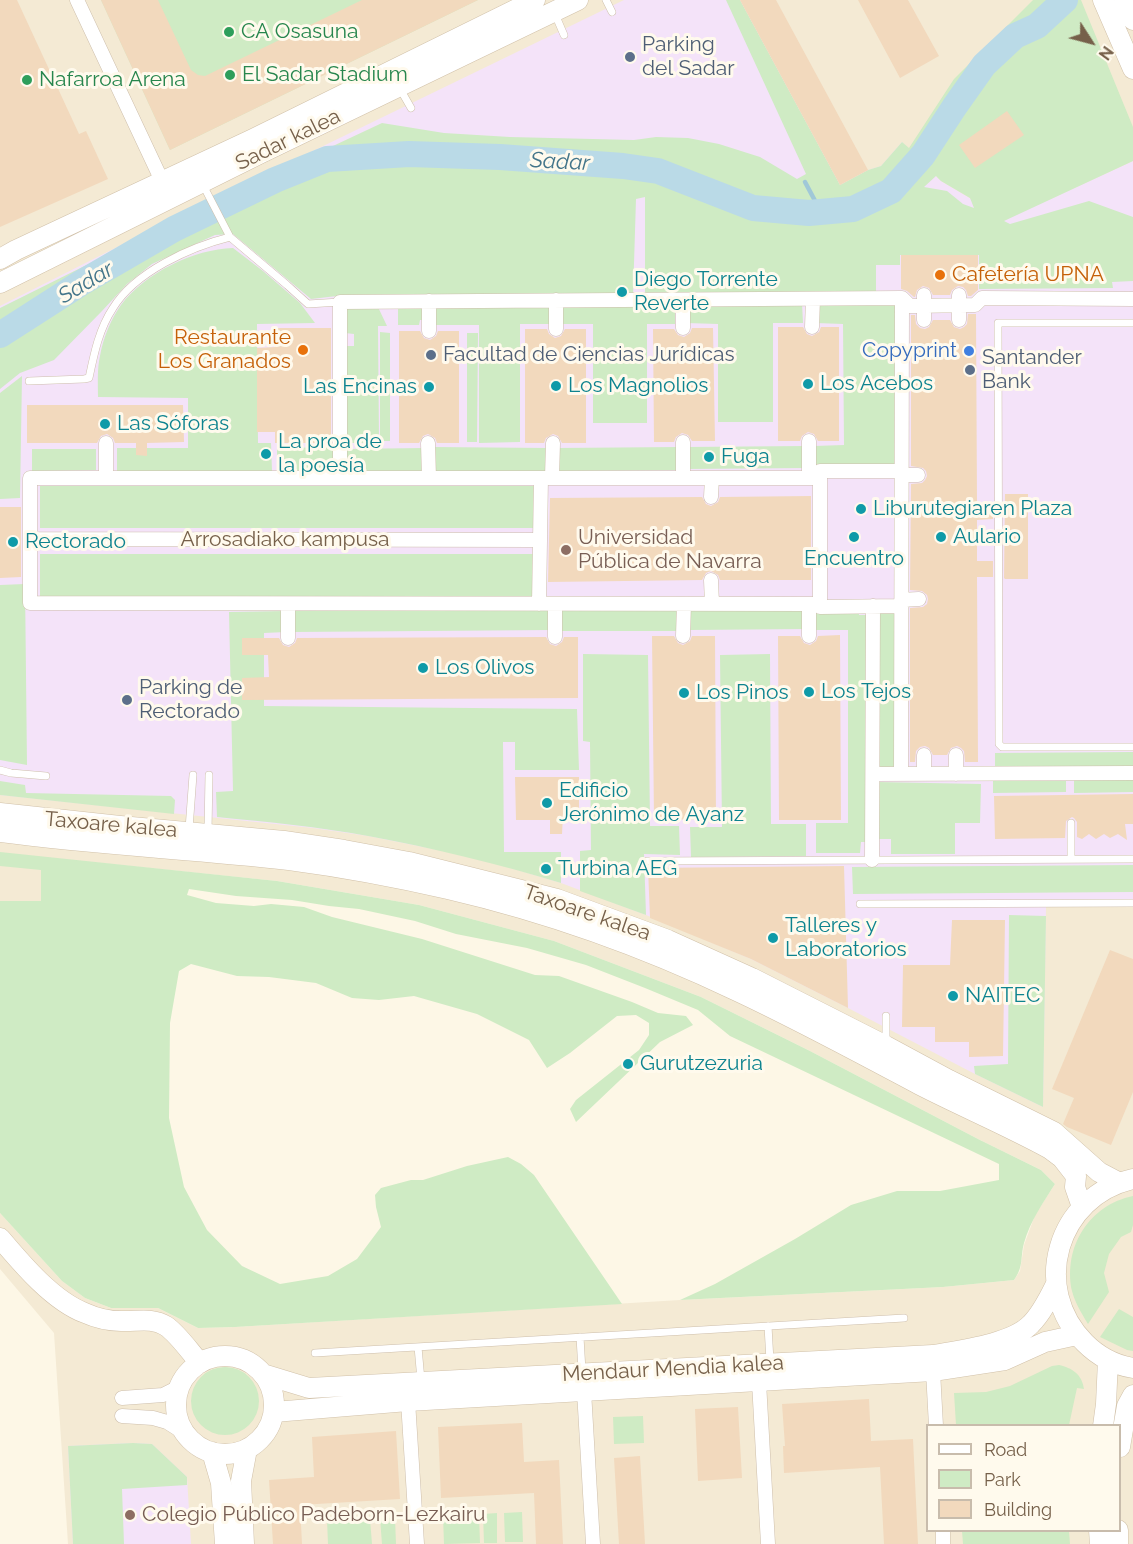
<!DOCTYPE html>
<html>
<head>
<meta charset="utf-8">
<style>
  body { margin:0 }
  #map { position:relative; width:1133px; height:1544px; overflow:hidden; background:#fdf7e6; font-family:Raleway,sans-serif }
  canvas { display:block }
  .legend { position:absolute; left:926px; top:1424px; width:195px; height:108px; box-sizing:border-box; background:#fffaed; border:2px solid #c8bcac; margin:0; padding:8px 10px; list-style:none; font-size:18px; color:#76604a }
  .legend li { display:flex; align-items:center; gap:12px; height:30px }
  .legend b { width:30px; border:2px solid #c8bcac }
  .north { position:absolute; left:1061px; top:12px; width:60px; height:60px; -webkit-text-stroke:4px #fffaed; paint-order:stroke; rotate:126deg; font-size:16px; font-weight:700; line-height:24px; text-align:center; color:#76604a }
  .north::after { content:''; display:block; margin:auto; width:21px; height:27px; background:#76604a; clip-path:polygon(50% 0,100% 100%,50% 72%,0 100%) }
</style>
</head>
<body>
<div id="map">
<canvas width="1133" height="1544"></canvas>
<ul class="legend">
<li><b style="height:8px;background:#fff"></b>Road</li>
<li><b style="height:16px;background:#cfebc4"></b>Park</li>
<li><b style="height:16px;background:#f2d9bd"></b>Building</li>
</ul>
<div class="north">N</div>
</div>
<script>
const ctx = document.querySelector('canvas').getContext('2d');
ctx.lineJoin = 'round';
function fillPath(path, color) { ctx.fillStyle = color; ctx.fill(path, 'evenodd'); }
function strokePath(path, color, width, dash) { ctx.strokeStyle = color; ctx.lineWidth = width; ctx.lineCap = dash ? 'butt' : 'round'; ctx.setLineDash(dash || []); ctx.stroke(path); }
function label(font, color, halo, rows, align = 'center') {
  ctx.font = font + ' Raleway,sans-serif'; ctx.lineWidth = 6; ctx.setLineDash([]); ctx.textBaseline = 'middle'; ctx.strokeStyle = halo; ctx.fillStyle = color; for (const [text, x, y, turn = 0] of rows) {
    ctx.save(); ctx.translate(x, y); ctx.rotate((+turn || 0) * Math.PI / 180); ctx.textAlign = isNaN(turn) ? turn : align; if (halo) ctx.strokeText(text, 0, 0); ctx.fillText(text, 0, 0); ctx.restore();
  }
}
const residential = new Path2D(`
  M0,0H1133V1544H68L54,1333L0,1269V1213L62,1281L85,1298L111,1308H158L198,1328L235,1327L680,1300L943,1287L1014,1280L1020,1271L1024,1245L1035,1215L1055,1184L1041,1170L978,1139L810,1051L701,997L554,941L419,905L277,881L41,857V902L0,901ZM928,1426H1120V1530H928Z`);
const education = new Path2D(`
  M624,0H740L840,185L868,170L881,166L902,142L941,181L973,200L985,229L1133,161V907H1046L1043,1107L975,1074L848,1008L751,959L646,915L561,883L504,866L453,853L368,836L313,828L0,795V306L177,217Z
  M133,1443L152,1444L187,1477L191,1544H73L68,1446Z`);
const green = new Path2D(`
  M101,0H478L170,150Z
  M726,0H740L840,185L868,170L881,166L902,142L909,148L954,79L1033,0H1081L1133,127V161L1004,221L1010,224L1089,201L1133,217V281L1112,282L1113,288L979,289V255H900V265H876V295L645,296V197L636,199L633,296H337L311,299L233,234L215,235L152,264L127,284L102,311L54,360L20,373L0,389V308L205,206L382,123L444,133L510,137L634,140L656,137L688,138L719,144L760,157L797,179L806,174ZM936,176L941,181L970,198L974,208L963,204L947,191L924,187Z
  M233,248L263,271L300,303L315,323L257,324L258,443H271L272,471L117,472V448H188V398L98,397C98,384 97,369 100,356C103,338 111,319 121,305C145,273 194,249 233,248Z
  M675,303V324H647V423H593V324H560V304Z
  M802,303L803,323H773V422H718V324L686,323V304Z
  M815,303H898L899,468L814,469V446L844,445L843,324L816,323Z
  M398,304L424,305L425,320H420L419,325H398Z
  M345,305H377L387,326H378L379,443H346V346H354V334L345,333Z
  M436,305H550L551,324H520V442L479,443V325H436Z
  M380,332L390,333V441H380Z
  M467,333H478L477,442H467Z
  M22,376L20,498L0,499V393Z
  M805,446V468L687,469V447Z
  M338,447V470L277,471V448Z
  M434,447L548,448V471H433Z
  M679,447V470L557,471V448Z
  M424,448V471H346L345,449Z
  M32,449H96V470L32,471Z
  M40,486H534V528H40Z
  M40,554H534V596L40,597Z
  M25,584L27,765L0,760V585Z
  M805,609V629L689,630L688,611Z
  M812,609H859V615H869V842H861L860,853H816V823H848V630H812Z
  M552,610V630L294,632V611Z
  M560,610H678V631H560Z
  M285,611L286,632L264,633V706L577,709L579,770H515V742H503L504,852H561V883C498,864 434,848 368,836C319,827 268,822 217,817L216,792L233,791L229,612Z
  M897,611V769H876V612Z
  M583,654L648,655L650,826H679L680,855L644,854L646,915L580,891V851L591,850L590,742L583,741Z
  M770,654L771,824H806V856L691,857L690,827H722L720,655Z
  M1133,752V767L995,768V753Z
  M1074,779H1133V792L1074,793Z
  M0,781L25,785L26,793L171,796L175,800L174,814L0,795Z
  M993,781H1066V792L993,793Z
  M878,782L981,784L980,823H955V854H891V839H877Z
  M0,852L277,881L419,905L554,941L701,997L810,1051L978,1139L1041,1170L1055,1184C1043,1203 1030,1221 1024,1243C1020,1258 1024,1266 1014,1280L943,1287L680,1300L715,1284L795,1239L851,1205L897,1191H940L999,1180V1164L730,1036L698,1010L645,988L586,965L527,948L456,934L415,921L359,909L329,906L292,900L236,896L189,889L187,895L216,903L254,906L271,904L304,907L332,917L422,939L535,975L559,976L632,1002L658,1013L686,1016L693,1025L660,1042L576,1122L570,1109L576,1100L639,1050L649,1035V1023L636,1015L617,1016L570,1053L547,1068L529,1040L477,1014L414,996L379,1000L352,998L316,983L269,977L237,976L191,964L179,971L170,1023L169,1118L184,1187L207,1230L242,1266L280,1284L328,1276L357,1259L381,1227L376,1207L375,1195L381,1188L411,1180H423L467,1166L508,1157L521,1164L534,1175L622,1304L235,1327L198,1328L158,1308H111L85,1298L62,1281L0,1213V901H41V870L0,866Z
  M1133,865V892L853,894L852,867Z
  M1009,915L1046,916L1043,1107L975,1074L974,1066L1008,1064Z
  M1133,1196V1225L1131,1232L1121,1237L1109,1254L1104,1273L1109,1292L1088,1324C1082,1314 1075,1303 1072,1291C1063,1247 1089,1205 1133,1196Z
  M1119,1309L1133,1317V1351L1127,1350L1100,1337Z
  M1059,1365C1072,1368 1082,1374 1084,1389L1077,1388L1069,1425H956L954,1393L986,1392L1010,1386L1052,1366Z
  M191 1401a34 34 0 1 1 68 0a34 34 0 1 1-68 0Z
  M643,1416L644,1443L614,1444L613,1417Z
  M133,1443L152,1444L187,1477V1485L122,1489L124,1544H73L68,1446Z
  M522,1512L523,1542H505L504,1513Z
  M497,1513V1543H484L483,1514Z
  M479,1514L480,1543L444,1544L443,1516Z
  M380,1518H395L396,1544H382Z
  M370,1519L372,1544H328L327,1520Z
  M962,1531H1069L1070,1544H963Z`);
const stream = new Path2D(`
  M805,182L821,212`);
const river = new Path2D(`
  M0,335L81,283L174,229L275,180L327,159L409,154L500,157L623,166L658,171L753,208L809,213L853,209L891,191L923,155L955,106L984,65L1015,36L1037,26L1065,0`);
const building = new Path2D(`
  M0,0H17L79,134L86,131L108,179L0,227Z
  M101,0H158L191,70L198,75L205,76L362,0H478L170,150Z
  M740,0H776L868,170L840,185Z
  M858,0H908L939,56L900,78Z
  M1007,111L1024,135L975,168L959,145Z
  M901,255H978V290L971,296H968L966,290L963,287L958,286L952,290L950,295H933L929,288L923,286L917,290L915,297H914L907,291L901,289Z
  M968,314H976L977,503H993V519L977,520V561H993V577H977L978,762H965L964,751L961,748L957,746L951,748L947,755H933L929,748L925,746L920,747L916,751L915,762H910V608L923,607L927,604L928,599L927,595L922,591L910,590L911,484L922,483L925,480L927,476L926,471L923,468L911,466V315H915L916,324L920,328L925,329L929,327L933,320H950L954,327L960,329L964,327L967,324Z
  M778,327H803L807,334L812,336L819,332L821,327H839V441H818L814,434L808,432L802,436L800,441H778Z
  M275,328H331V443H275V432H257V348L275,347Z
  M692,328H713L715,441H692L688,435L682,433L676,437L674,442H654L653,329H674L678,335L684,337L690,333Z
  M525,329H547L549,334L555,338L561,336L565,329H586V443H562L558,436L553,434L546,438L544,443H525Z
  M399,331H420L424,338L430,340L436,336L438,331H459V443H437L435,438L428,434L423,436L419,443H399Z
  M27,405H183L184,442L147,443V456L136,455V443H115L113,438L107,434L101,436L97,443H27Z
  M1005,494H1028V579H1005L1004,578Z
  M811,496V580H720L718,575L711,571L706,573L702,580L548,582L550,498L702,497L706,504L711,506L718,502L720,497Z
  M0,507H21V577L0,578Z
  M840,635L841,820H779L778,636H800L804,643L810,645L816,641L818,636Z
  M652,636H674L678,643L683,645L690,641L692,636H715L716,819L654,820Z
  M546,637L550,644L556,646L562,642L564,637H578V698L242,700V678L269,677L268,655H242V638H279L283,645L289,647L295,643L297,638Z
  M515,777H579V819L563,814L562,834H550V820H516Z
  M1133,794V824H1125L1127,840L1118,834L1110,838L1104,834L1096,839L1089,834L1082,839L1077,837V822L1074,818L1072,817L1066,821L1065,838L995,839L994,796Z
  M844,866L848,1008L751,959L650,918L648,868Z
  M952,920H1005L1003,1056L969,1057V1042H935V1027H902L903,965H950Z
  M1110,950L1133,959V1092L1111,1145L1067,1127L1063,1124L1074,1098L1052,1089Z
  M869,1399L871,1441L913,1439L918,1544H884L880,1467L784,1473L783,1446H785L782,1404Z
  M738,1407L742,1478L698,1481L695,1409Z
  M522,1423L524,1462L559,1460L563,1544H536L534,1493L441,1498L438,1427Z
  M396,1431L400,1499L300,1505L302,1544H273L269,1480L314,1477L312,1437Z
  M640,1456L645,1544H619L614,1458Z`);
const lane = new Path2D(`
  M606,0L612,12
  M555,14L564,35
  M399,87L411,108
  M203,185L230,237L287,285L308,304L340,302
  M1133,323H998L999,744L1002,747H1133
  M29,381L84,379L89,378C94,354 99,329 113,308C135,272 190,247 230,237
  M0,770L11,773L46,776
  M189,829L193,775
  M208,831L209,775
  M1071,859V823
  M647,861L1133,859
  M860,904L1133,903
  M886,1016V1044
  M768,1326L770,1361
  M580,1337L582,1371
  M418,1347L421,1380
  M315,1353L904,1318`);
const street = new Path2D(`
  M77,0L162,181
  M924,295V320
  M902,298L910,306L975,305L982,298L1133,299
  M959,320V295
  M812,327L813,299
  M683,328V300
  M556,329V300
  M429,331V301
  M809,441V478
  M428,443L429,478
  M902,475H918
  M552,477L553,443
  M106,478V443
  M340,478V302L902,298
  M683,478V442
  M711,497L712,478
  M30,539L539,540
  M711,580L712,604
  M901,600L919,599
  M288,604V638
  M539,604L541,478
  M555,604V637
  M809,604V636
  M820,604V478
  M901,606L820,607V604L30,603V478H820V471H902
  M683,636L684,604
  M956,755V774
  M873,774L1133,773
  M901,774L902,298
  M924,774V755
  M872,860L873,606
  M933,1371L936,1426
  M759,1382L768,1544
  M584,1391L593,1544
  M122,1398L163,1395L181,1386
  M408,1401L417,1544
  M122,1416L153,1418L167,1422L186,1434
  M943,1530V1544`);
const secondary = new Path2D(`
  M1103,0L1133,69
  M1124,0L1133,20
  M0,259L16,250L253,139L535,0
  M0,283L261,153L578,0
  M0,813L120,826L284,841L344,850L409,862L557,899L668,940L752,978L886,1046L949,1080L1054,1132L1099,1172L1118,1182
  M0,832C96,845 193,849 289,860C342,867 396,877 448,889C547,912 645,947 737,991C799,1020 860,1053 920,1085C963,1107 1008,1126 1050,1149L1062,1158L1076,1176L1075,1187L1082,1207
  M1133,1179C1057,1196 1030,1288 1085,1343C1098,1356 1115,1365 1133,1368
  M0,1238C22,1264 53,1301 85,1313C96,1318 109,1321 121,1321C136,1322 152,1317 166,1326C178,1334 190,1352 200,1363
  M176 1405a49 49 0 1 1 98 0a49 49 0 1 1-98 0Z
  M263,1374L309,1388L933,1355C961,1350 1012,1344 1031,1324C1042,1313 1049,1298 1056,1284
  M274,1412L408,1401L933,1371L1005,1360L1045,1342L1077,1335
  M1103,1426L1106,1404L1108,1360
  M1120,1447L1127,1406L1133,1395
  M212,1452L221,1483L225,1544
  M1099,1530L1100,1544
  M1118,1530V1544
  M244,1544L241,1481L247,1449`);
const markers = [
  [229,32,6,"#2e9e5b"],
  [630,57,6,"#5c6f8a"],
  [230,75,6,"#2e9e5b"],
  [27,80,6,"#2e9e5b"],
  [940,275,6,"#e8710a"],
  [622,292,6,"#0f9aa8"],
  [303,350,6,"#e8710a"],
  [969,351,6,"#3f7fe0"],
  [431,355,6,"#5c6f8a"],
  [970,370,6,"#5c6f8a"],
  [808,384,6,"#0f9aa8"],
  [556,386,6,"#0f9aa8"],
  [429,387,6,"#0f9aa8"],
  [105,424,6,"#0f9aa8"],
  [266,454,6,"#0f9aa8"],
  [709,457,6,"#0f9aa8"],
  [861,509,6,"#0f9aa8"],
  [854,537,6,"#0f9aa8"],
  [941,537,6,"#0f9aa8"],
  [13,542,6,"#0f9aa8"],
  [566,550,6,"#8d6e63"],
  [423,668,6,"#0f9aa8"],
  [809,692,6,"#0f9aa8"],
  [684,693,6,"#0f9aa8"],
  [127,700,6,"#5c6f8a"],
  [547,803,6,"#0f9aa8"],
  [546,869,6,"#0f9aa8"],
  [773,938,6,"#0f9aa8"],
  [953,996,6,"#0f9aa8"],
  [628,1064,6,"#0f9aa8"],
  [130,1515,6,"#8d6e63"]
];
const leisureNames = [
  ["CA Osasuna",241,32],
  ["El Sadar Stadium",242,75],
  ["Nafarroa Arena",39,80]
];
const serviceNames = [
  ["Parking",642,45],
  ["del Sadar",642,69],
  ["Facultad de Ciencias Jurídicas",443,355],
  ["Santander",982,358],
  ["Bank",982,382],
  ["Parking de",139,688],
  ["Rectorado",139,712]
];
const streetNames = [
  ["Sadar kalea",288,140,-26],
  ["Arrosadiako kampusa",285,540],
  ["Taxoare kalea",111,825,5],
  ["Taxoare kalea",587,913,19],
  ["Mendaur Mendia kalea",673,1369,-3]
];
const foodNames = [
  ["Cafetería UPNA",952,275],
  ["Restaurante",291,338,"right"],
  ["Los Granados",291,362,"right"]
];
const cultureNames = [
  ["Diego Torrente",634,280],
  ["Reverte",634,304],
  ["Los Acebos",820,384],
  ["Los Magnolios",568,386],
  ["Las Encinas",417,387,"right"],
  ["Las Sóforas",117,424],
  ["La proa de",278,442],
  ["la poesía",278,466],
  ["Fuga",721,457],
  ["Liburutegiaren Plaza",873,509],
  ["Aulario",953,537],
  ["Rectorado",25,542],
  ["Encuentro",854,559,"center"],
  ["Los Olivos",435,668],
  ["Los Tejos",821,692],
  ["Los Pinos",696,693],
  ["Edificio",559,791],
  ["Jerónimo de Ayanz",559,815],
  ["Turbina AEG",558,869],
  ["Talleres y",785,926],
  ["Laboratorios",785,950],
  ["NAITEC",965,996],
  ["Gurutzezuria",640,1064]
];
const shopNames = [
  ["Copyprint",957,351]
];
const educationNames = [
  ["Universidad",578,538],
  ["Pública de Navarra",578,562],
  ["Colegio Público Padeborn-Lezkairu",142,1515]
];
const waterNames = [
  ["Sadar",560,162,3],
  ["Sadar",86,283,-31]
];
fillPath(residential, '#f4ead4');
fillPath(education, '#f4e3f9');
fillPath(green, '#cfebc4');
strokePath(stream, '#a0c8d8', 4.5);
strokePath(river, '#badae7', 26);
fillPath(building, '#f2d9bd');
strokePath(lane, '#cebfac', 8);
strokePath(street, '#cebfac', 15);
strokePath(secondary, '#d1c1a9', 21);
strokePath(lane, '#fff', 7);
strokePath(street, '#fff', 14);
strokePath(secondary, '#fff', 20);
for (const [x, y, r, color] of markers) { const dot = new Path2D(); dot.arc(x, y, r, 0, 2 * Math.PI); ctx.fillStyle = color; ctx.fill(dot); strokePath(dot, '#fffaed', 2); }
label('21px', '#27864d', '#fffaed', leisureNames, 'left');
label('21px', '#4e5e75', '#fffaed', serviceNames, 'left');
label('21px', '#76604a', '#fffaed', streetNames);
label('21px', '#c56008', '#fffaed', foodNames, 'left');
label('21px', '#0d838f', '#fffaed', cultureNames, 'left');
label('21px', '#366cbe', '#fffaed', shopNames, 'right');
label('21px', '#785e54', '#fffaed', educationNames, 'left');
label('italic 22px', '#43758a', '#fffaed', waterNames);
</script>
</body>
</html>
